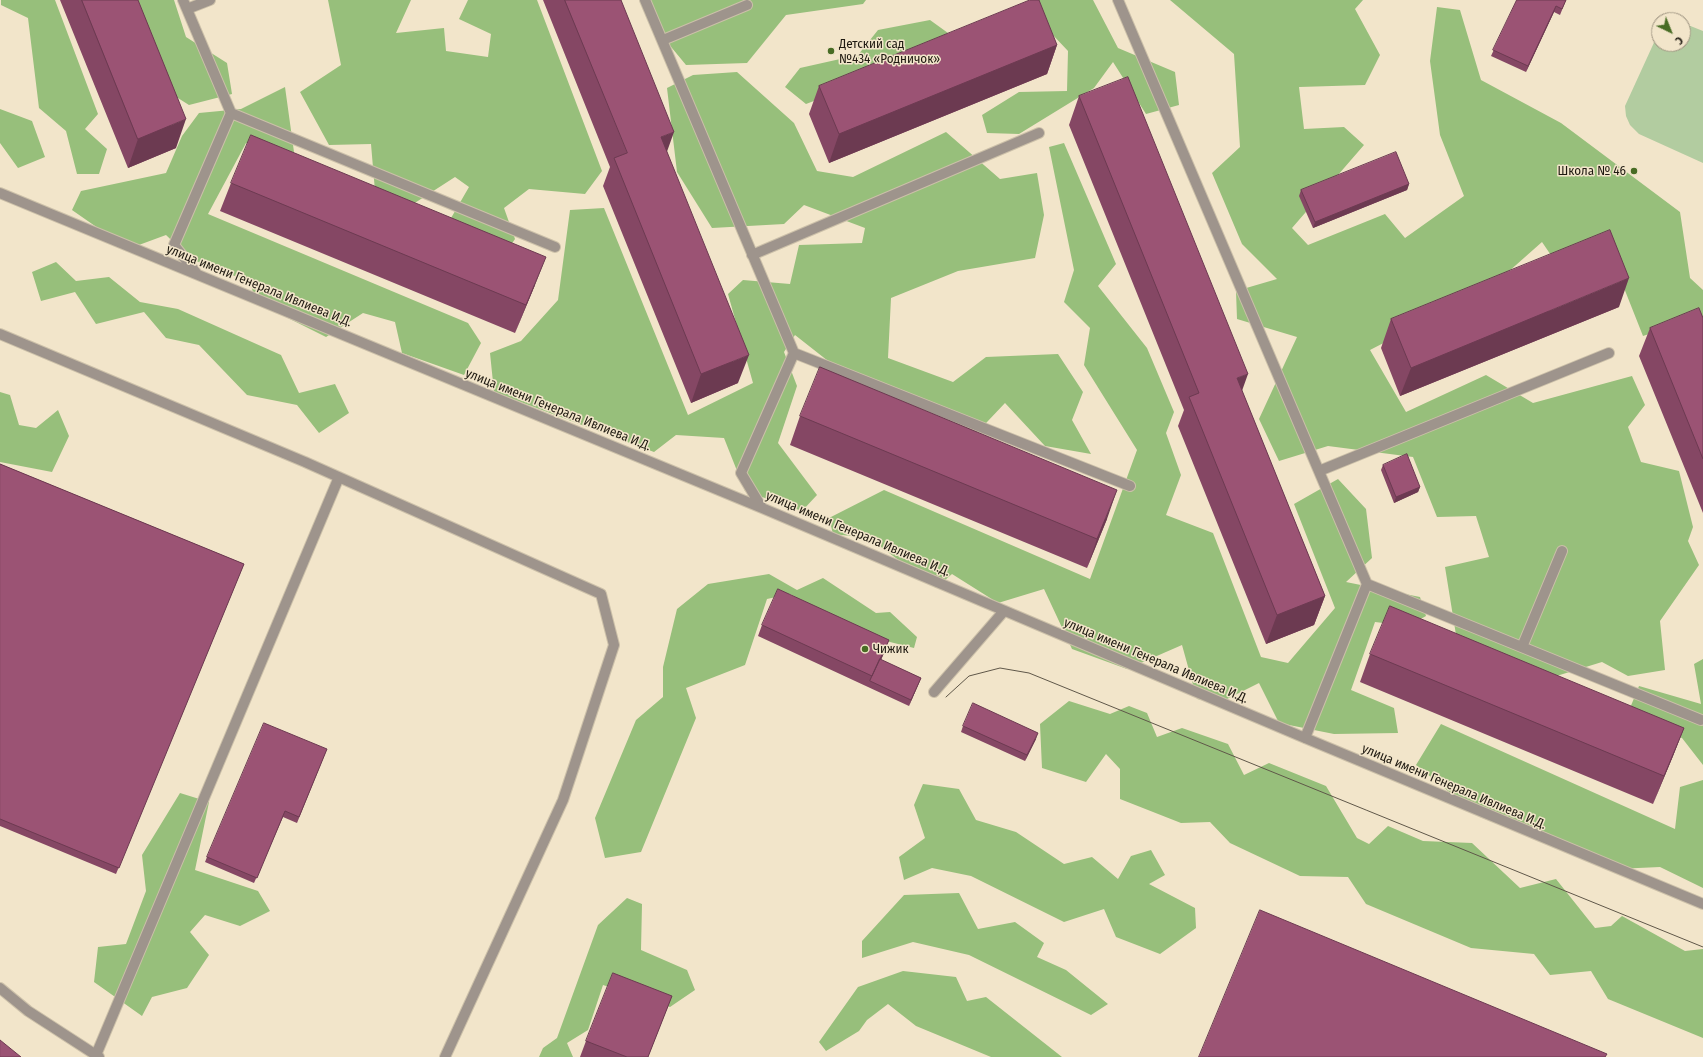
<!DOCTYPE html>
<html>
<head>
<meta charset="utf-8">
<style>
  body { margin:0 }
  #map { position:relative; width:1703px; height:1057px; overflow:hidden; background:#f2e5ca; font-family:"Fira Sans Condensed",sans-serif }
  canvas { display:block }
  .north { position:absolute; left:1651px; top:12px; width:40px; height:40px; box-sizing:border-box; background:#f2e5ca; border:1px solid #9d9380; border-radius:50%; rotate:137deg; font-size:11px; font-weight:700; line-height:16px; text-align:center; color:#1e1910 }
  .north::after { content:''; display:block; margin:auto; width:14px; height:18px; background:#486c24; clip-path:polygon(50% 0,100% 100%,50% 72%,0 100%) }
</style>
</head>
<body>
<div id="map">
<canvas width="1703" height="1057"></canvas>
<div class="north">С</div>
</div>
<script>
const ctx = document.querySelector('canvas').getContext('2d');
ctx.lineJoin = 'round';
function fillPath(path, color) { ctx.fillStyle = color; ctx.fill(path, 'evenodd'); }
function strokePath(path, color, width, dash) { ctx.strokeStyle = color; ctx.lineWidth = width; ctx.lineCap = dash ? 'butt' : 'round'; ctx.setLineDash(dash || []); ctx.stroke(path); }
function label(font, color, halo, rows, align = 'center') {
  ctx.font = font + ' "Fira Sans Condensed",sans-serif'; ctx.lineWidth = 3; ctx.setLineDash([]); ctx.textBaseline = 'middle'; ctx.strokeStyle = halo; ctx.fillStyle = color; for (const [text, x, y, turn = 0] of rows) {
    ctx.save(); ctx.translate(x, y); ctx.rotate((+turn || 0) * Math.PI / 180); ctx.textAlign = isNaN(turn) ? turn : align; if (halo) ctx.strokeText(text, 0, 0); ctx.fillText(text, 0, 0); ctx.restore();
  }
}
const green = new Path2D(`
  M1683,23L1703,31V163L1639,134L1630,125L1626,116L1625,106L1657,36L1659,34V44H1683Z`);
const forest = new Path2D(`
  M1,0H55L98,114L85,129L107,149L99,174H77L66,131L39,108L28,18L1,5Z
  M138,0H174L186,37L227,63L232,94L189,105L170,93Z
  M328,0H411L396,33L444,28L446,51L488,57L491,34L459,19L468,0H537L602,171L585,194L529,189L504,208L515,239L504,255L447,225L469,187L455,177L407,208L375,191L371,144L329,145L300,92L341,65Z
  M643,0H866L863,4L786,15L747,63L686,65L648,19Z
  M1036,0H1093L1118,48L1175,72L1179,105L1146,114L1113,62L1094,88L1019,134L987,133L982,115L1019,92L1067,91L1068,51L1034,15Z
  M1170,0H1363L1355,9L1380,55L1365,85L1299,87L1304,129L1344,127L1364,145L1292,228L1308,245L1385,214L1405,238L1464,196L1440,135L1430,61L1437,7L1460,10L1481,80L1561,123L1680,212L1690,278L1703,290V331L1691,320L1643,336L1607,245L1559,267L1542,242L1490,288L1370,350L1406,412L1486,375L1533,403L1632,376L1645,405L1628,427L1641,462L1679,471L1693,527L1688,541L1699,565L1660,621L1665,670L1628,676L1602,662L1550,678L1457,641L1445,567L1489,557L1476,516L1437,517L1413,457L1328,446L1279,461L1259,419L1297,337L1237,319L1236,291L1277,279L1242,244L1212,173L1240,147L1234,54Z
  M930,20L948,33L940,48L887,73L806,104L785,87L800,68L858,55L878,30Z
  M737,72L794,123L817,171L853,177L946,132L1000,179L1037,173L1044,215L1035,258L958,271L891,298L888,358L953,382L986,357L1058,354L1083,392L1072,420L1091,454L1045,446L1005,403L970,440L884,405L795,335L784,352L797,386L778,443L817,495L802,511L745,491L724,438L676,435L654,452L494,392L490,353L521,341L558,300L570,210L604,208L688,415L753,383L728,294L743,280L790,284L799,245L862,243L865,228L804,205L784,224L712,228L677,172L667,88L693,75Z
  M285,87L294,152L280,158L246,143L208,214L468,323L481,343L464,375L402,353L395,322L363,313L326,337L256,302L250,282L191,259L166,235L128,249L72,210L81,191L166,173L182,136L199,113L241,109Z
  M0,109L32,121L45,157L18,168L0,143Z
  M1064,143L1116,264L1098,286L1147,348L1174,412L1166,433L1181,475L1166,515L1213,533L1261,657L1288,663L1335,608L1294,504L1338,479L1366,509L1372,558L1346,582L1420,597L1426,616L1408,626L1375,622L1351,690L1394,708L1398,733L1334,734L1279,723L1259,683L1219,703L1197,699L1182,645L1127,669L1072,649L1044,589L998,603L952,574L936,588L869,538L833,534L829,518L884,490L1090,579L1137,450L1084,365L1090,328L1064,302L1074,270L1049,147Z
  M56,262L76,281L109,277L140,302L178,309L281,355L299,393L335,384L349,413L319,433L297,405L247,395L199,345L166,338L144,312L96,324L75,292L41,301L32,272Z
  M0,392L10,395L19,425L36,428L58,410L69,436L52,472L0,462Z
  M769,574L797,590L823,578L876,613L890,612L917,637L914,648L866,636L790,594L767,599L745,665L686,688L696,718L641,852L605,858L595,818L636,720L663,697V667L677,609L708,584Z
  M1703,659V765L1682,738L1628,713L1639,686L1701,704L1694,664Z
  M1069,701L1110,714L1129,706L1147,713L1157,737L1182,728L1228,744L1244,775L1269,763L1326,786L1357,838L1369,844L1388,826L1423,841L1472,843L1520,888L1556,879L1595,928L1611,926L1622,916L1685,951L1703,949V1038L1608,999L1591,971L1550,975L1534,954L1471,948L1366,904L1348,877L1300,876L1230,843L1210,822L1181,823L1120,799V769L1106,754L1086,782L1042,768L1040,724Z
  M1441,724L1675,829L1680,787L1703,780V888L1660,867L1616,869L1480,817L1416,765Z
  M923,784L959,789L976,820L1016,832L1064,864L1092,857L1118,879L1131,856L1151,850L1165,875L1149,884L1195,908L1196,928L1160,954L1116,937L1104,909L1064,922L971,876L932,868L904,880L899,857L925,838L914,805Z
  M180,793L209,802L195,870L258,891L270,911L240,926L205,915L190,932L209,955L187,988L152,997L142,1016L94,982L98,947L126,944L146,891L142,855Z
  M959,893L978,929L1015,922L1044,943L1037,957L1066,970L1108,1004L1091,1015L969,955L913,942L862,958V941L904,895Z
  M627,898L642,904L641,950L687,970L695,990L670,1007L603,985L588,1030L567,1043L573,1057H539L543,1048L557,1038L598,925Z
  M903,971L956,977L967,1001L986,997L1062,1057H991L916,1026L888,1004L867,1020L859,1031L826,1051L819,1042L858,987Z`);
const minor = new Path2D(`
  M183,0L231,113L174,245L197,274
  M645,0L794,353L741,473L762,508
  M1118,0L1367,584
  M187,9L210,0
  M663,40L747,5
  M231,113L555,247
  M0,193L762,508L1305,738L1703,904
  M752,255L1039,133
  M0,334L305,462L601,594L614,645L563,800L445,1057
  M794,353L1130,486
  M1319,471L1609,353
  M1522,647L1562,551
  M934,692L1004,611
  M1305,738L1367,584L1701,720
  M0,988L28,1011L99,1057
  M96,1055L339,477`);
const tram = new Path2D(`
  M946,697L969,676L1000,668L1029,673L1703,947`);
const wall = new Path2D(`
  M60,0H138L176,148L128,168Z
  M543,0H621L667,152L738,383L691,403L603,186L610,167Z
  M1517,0H1566L1560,15L1554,12L1526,72L1491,56Z
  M1057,45L1047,74L829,163L809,114L819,86Z
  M1079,96L1242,391L1325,596L1314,625L1266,644L1178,426L1184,410L1069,125Z
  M231,183L535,285L515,333L220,211Z
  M1409,184L1407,190L1313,228L1299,196L1301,190Z
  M1619,307L1400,396L1381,348L1391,319Z
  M1703,318V513L1639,356L1650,328Z
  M800,416L1107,519L1087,568L790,445Z
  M0,464L244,564L116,874L0,826Z
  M1383,465L1420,487L1418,492L1394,503L1381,470Z
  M762,625L889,640L881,660L921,678L909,706L758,636Z
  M1370,654L1684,728L1673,756L1653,804L1360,682Z
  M963,726L1036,739L1025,761L961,732Z
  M327,749L297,823L283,817L254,883L205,862L207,857Z
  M672,996L648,1057H580L586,1041Z`);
const shadedWall = new Path2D(`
  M1556,6L1554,12L1526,72L1528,66Z
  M1057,45L1047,74L829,163L839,134Z
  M186,119L176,148L128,168L138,139Z
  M674,132L664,160L661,137Z
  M1409,184L1407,190L1313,228L1315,222Z
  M546,257L535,285L515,333L526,305Z
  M1629,278L1619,307L1400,396L1411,368Z
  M749,355L738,383L691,403L701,374Z
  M1248,374L1238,402L1237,378Z
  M1420,487L1418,492L1394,503L1396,497Z
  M1117,490L1107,519L1087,568L1097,539Z
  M1325,596L1314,625L1266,644L1277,615Z
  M889,640L885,651L871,682L872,676Z
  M921,678L919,683L909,706L911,700Z
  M1684,728L1673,756L1653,804L1664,776Z
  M1038,733L1036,739L1025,761L1027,755Z`);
const building = new Path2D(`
  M82,0H138L186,119L138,139Z
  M565,0H621L674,132L661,137L749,355L701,374L614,158L627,153Z
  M1030,0H1039L1057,45L839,134L819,86Z
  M1517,0H1566L1562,9L1556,6L1528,66L1493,50Z
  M1128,77L1248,374L1237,378L1325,596L1277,615L1189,397L1199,393L1079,96Z
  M251,135L546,257L526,305L231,183Z
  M1396,152L1409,184L1315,222L1301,190Z
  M1610,230L1629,278L1411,368L1391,319Z
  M1699,308L1703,318V459L1650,328Z
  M820,367L1117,490L1097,539L800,416Z
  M1407,454L1420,487L1396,497L1383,465Z
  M0,464L244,564L119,868L0,819Z
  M778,589L889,640L872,676L762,625Z
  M1390,606L1684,728L1664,776L1370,654Z
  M880,659L921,678L911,700L870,681Z
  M973,703L1038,733L1027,755L963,726Z
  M264,723L327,749L299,817L285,811L257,878L207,857Z
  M1260,910L1607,1054L1605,1057H1199Z
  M613,973L672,996L648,1057H627L586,1041Z
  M0,1040L21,1057H0Z`);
const markers = [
  [831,51,4,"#486c24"],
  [1634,171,4,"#486c24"],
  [865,649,4,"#486c24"]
];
const poiNames = [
  ["Детский сад",839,44],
  ["№434 «Родничок»",839,59],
  ["Школа № 46",1626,171,"right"],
  ["Чижик",873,649]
];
const streetNames = [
  ["улица имени Генерала Ивлиева И.Д.",259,286,22],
  ["улица имени Генерала Ивлиева И.Д.",558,410,22],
  ["улица имени Генерала Ивлиева И.Д.",858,534,23],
  ["улица имени Генерала Ивлиева И.Д.",1156,661,23],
  ["улица имени Генерала Ивлиева И.Д.",1454,787,23]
];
fillPath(green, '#b2cca0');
fillPath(forest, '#97bf7b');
strokePath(minor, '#ccc0a9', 12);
strokePath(minor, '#9e948c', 10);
strokePath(tram, '#5f5749', 1);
fillPath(wall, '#854764');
fillPath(shadedWall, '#6c3a51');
fillPath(building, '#9b5374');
strokePath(building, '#6c3a51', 1);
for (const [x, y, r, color] of markers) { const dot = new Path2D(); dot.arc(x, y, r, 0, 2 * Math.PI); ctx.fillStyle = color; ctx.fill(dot); strokePath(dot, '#f2e5ca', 1.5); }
label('13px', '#1e1910', '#f2e5ca', poiNames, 'left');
label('13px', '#1e1910', '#f2e5ca', streetNames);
</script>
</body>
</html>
